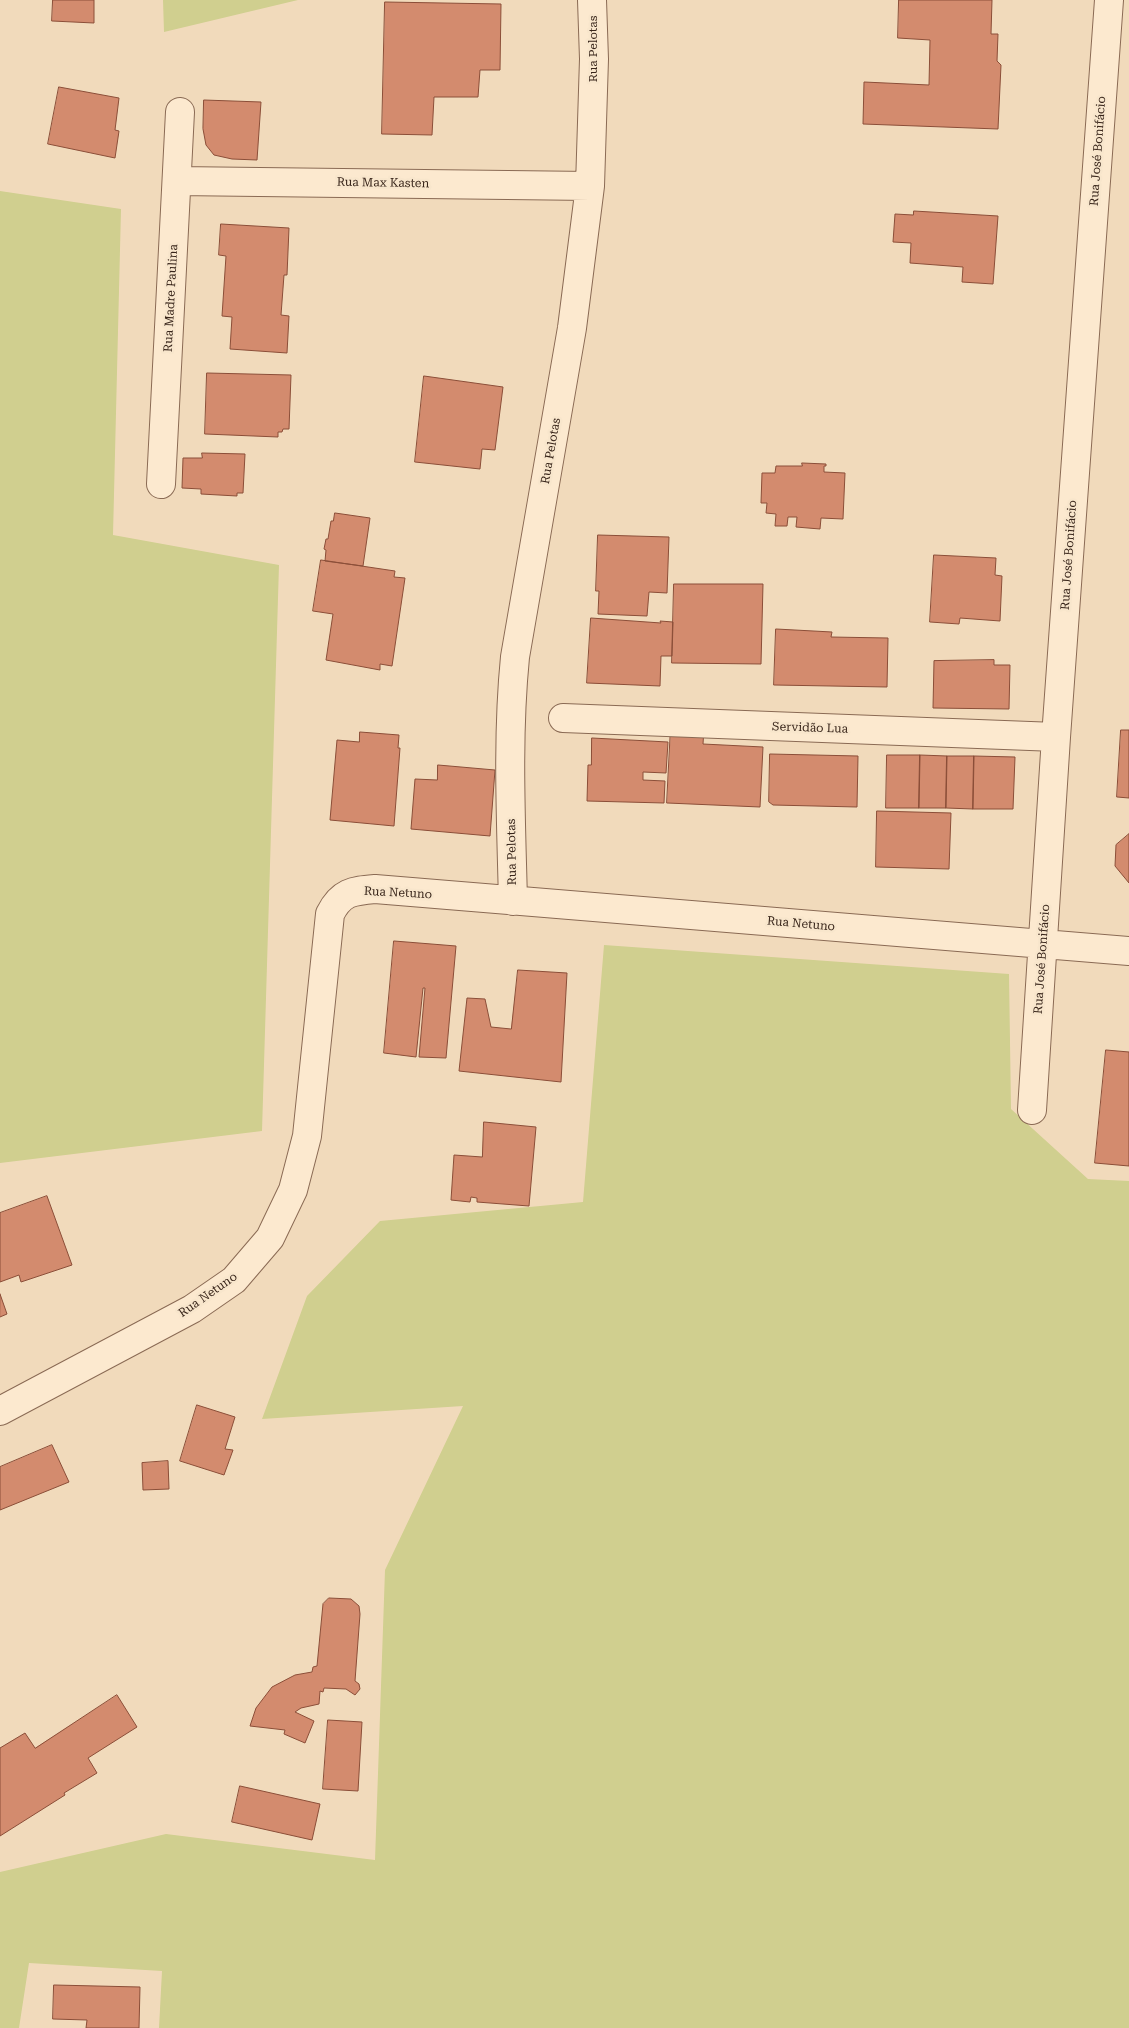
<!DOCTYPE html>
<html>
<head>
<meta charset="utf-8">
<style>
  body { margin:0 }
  canvas { display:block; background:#f1dabb }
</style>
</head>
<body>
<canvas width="1129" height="2028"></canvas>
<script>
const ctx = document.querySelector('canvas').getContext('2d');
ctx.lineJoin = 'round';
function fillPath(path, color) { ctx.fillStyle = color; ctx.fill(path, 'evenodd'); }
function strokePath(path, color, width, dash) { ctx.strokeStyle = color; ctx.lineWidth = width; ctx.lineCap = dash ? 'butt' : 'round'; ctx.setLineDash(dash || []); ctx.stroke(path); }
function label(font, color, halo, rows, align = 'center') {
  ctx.font = font + ' "Roboto Serif",serif'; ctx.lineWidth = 5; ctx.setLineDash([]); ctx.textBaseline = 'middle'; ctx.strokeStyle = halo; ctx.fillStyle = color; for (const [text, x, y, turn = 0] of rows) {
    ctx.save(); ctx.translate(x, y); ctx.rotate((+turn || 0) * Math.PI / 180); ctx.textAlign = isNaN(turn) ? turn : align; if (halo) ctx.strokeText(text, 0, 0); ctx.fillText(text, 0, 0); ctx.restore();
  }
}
const green = new Path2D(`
  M163,0H298L164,32Z
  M0,191L121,209L113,535L279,565L262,1131L0,1163Z
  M604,945L1009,974L1011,1109L1088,1179L1129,1181V2028H159L162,1971L29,1963L19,2028H0V1872L166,1834L375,1860L385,1570L463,1406L262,1419L307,1296L380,1221L583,1202Z`);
const building = new Path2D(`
  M53,0H94V23L52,21Z
  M899,0H992L991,34H998L997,61L1001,65L998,129L863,124L864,82L929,85L930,40L898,38Z
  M385,2L501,4L500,70H480L478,97H434L432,135L382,134Z
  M59,87L119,98L115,130L119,131L115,158L48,144Z
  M204,100L261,102L257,160L232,159L214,155L206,145L203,129Z
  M914,211L998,216L993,284L962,282L963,267L910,263L911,243L893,242L895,214L913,215Z
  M221,224L289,228L287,275H284L281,315L289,316L287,353L230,349L232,317L222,316L226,256L219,255Z
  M207,373L291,375L289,429H283L282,432H278V437L205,434Z
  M424,376L503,387L495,450L482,449L480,469L415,462Z
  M202,453L245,454L243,493H237V496L201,494V489L182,488L183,458H202Z
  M802,463L826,464V466H824V472L845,473L843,519L821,518L820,529L796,527L797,517H788L787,526H775L776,514L766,513L767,503H761L762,473H775L776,466H802Z
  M335,513L370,518L363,566L325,561L326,550L324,549L326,539H328L331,521H333Z
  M598,535L669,537L667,593L649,592L647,616L598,614L599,591H596Z
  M934,555L996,558L995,575L1002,576L1000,621L960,618L959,624L930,622Z
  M321,560L395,571L394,577L405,578L392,666L380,664V670L326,660L333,614L313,611Z
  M674,584H763L761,664L672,663Z
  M591,618L661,623L660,621L673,622L672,656H661L660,686L587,683Z
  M776,629L832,632L831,637L888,638L887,687L774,685Z
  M994,660V665H1010L1009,709L933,708L934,661Z
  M671,726L704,728L703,744L763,747L760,807L667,803Z
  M1121,730H1129V798L1117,797Z
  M360,732L399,735L398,748H400L394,826L330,820L337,740L359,742Z
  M592,738L668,742L666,773L643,772V780L665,781L664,803L587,801L588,765H591Z
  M770,754L858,756L857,807L773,805L769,802Z
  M887,755H920L919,808H886Z
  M920,755L947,756L946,808H919Z
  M947,756H974L973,809L946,808Z
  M974,756L1015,757L1013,809H973Z
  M438,765L495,770L490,836L411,829L415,779L437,780Z
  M877,811L951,813L949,869L876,867Z
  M1129,834V883L1115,866L1116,845Z
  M394,941L456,946L446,1058L419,1057L425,988H423L416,1057L384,1053Z
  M518,970L567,973L561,1082L459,1071L467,998L485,999L491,1027L511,1029Z
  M1106,1050L1129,1052V1166L1095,1163Z
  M484,1122L536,1127L529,1206L477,1202V1198L471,1197L470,1202L451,1200L454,1155L482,1157Z
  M47,1196L72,1265L21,1282L19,1275L0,1282V1213Z
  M0,1294L7,1314L0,1317Z
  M197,1405L235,1417L225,1449L233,1450L224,1475L180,1461Z
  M52,1445L69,1482L0,1510V1467Z
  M168,1461L169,1489L143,1490L142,1463Z
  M329,1598L351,1599L359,1606L360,1614L355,1681L359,1684L360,1689L355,1695L346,1689L324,1688L323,1692L320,1691L319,1704L301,1708L295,1712L314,1721L305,1743L284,1734L285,1730L250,1726L256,1708L272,1687L295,1675L312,1672L313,1667L317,1666L323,1604Z
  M117,1695L137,1727L88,1758L97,1773L64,1793L65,1795L0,1836V1748L25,1733L35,1748Z
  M328,1720L362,1722L358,1791L323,1789Z
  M240,1786L320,1804L312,1840L232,1822Z
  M54,1985L140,1987L139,2028H86L87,2020L53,2019Z`);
const street = new Path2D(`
  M177,181L590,186
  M161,484L180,112
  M563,718L1056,737
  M513,901C511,819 507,738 515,657L572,328L590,186L594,59L592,0
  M1032,1110L1056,737L1109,0
  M0,1411L192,1309L234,1280L270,1238L293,1190L307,1136L330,914C341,892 352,891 375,889L1129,951`);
const streetNames = [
  ["Rua Pelotas",593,49,-90],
  ["Rua José Bonifácio",1098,151,-86],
  ["Rua Max Kasten",383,183,1],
  ["Rua Madre Paulina",171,298,-87],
  ["Rua Pelotas",551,451,-80],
  ["Rua José Bonifácio",1069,555,-86],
  ["Servidão Lua",810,728,2],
  ["Rua Pelotas",512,852,-91],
  ["Rua Netuno",398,893,3],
  ["Rua Netuno",801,924,5],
  ["Rua José Bonifácio",1042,959,-86],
  ["Rua Netuno",208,1295,-35]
];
fillPath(green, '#d0cf8f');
fillPath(building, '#d38b6e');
strokePath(building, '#8b4e38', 1);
strokePath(street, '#8a6a54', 30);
strokePath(street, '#fce9cf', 28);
label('12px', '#38251a', '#f8e6cc', streetNames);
</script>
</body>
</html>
